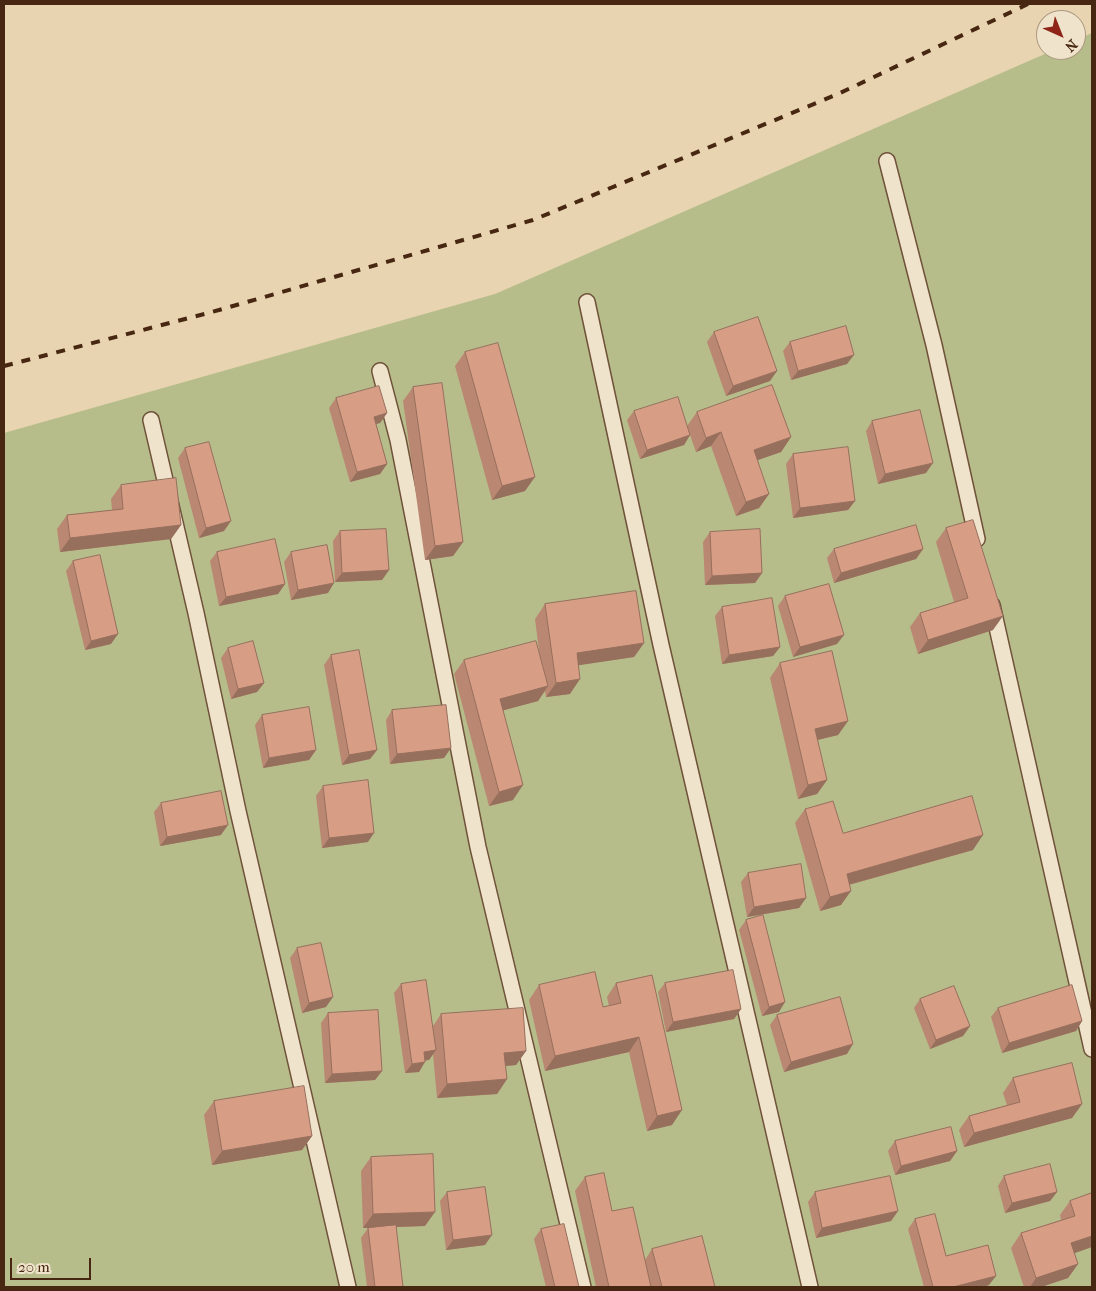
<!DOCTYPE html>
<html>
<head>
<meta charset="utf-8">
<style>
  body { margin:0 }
  #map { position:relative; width:1096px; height:1291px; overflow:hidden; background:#e8d4b0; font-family:"IM FELL French Canon",serif }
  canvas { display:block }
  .frame { position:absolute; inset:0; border:5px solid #472711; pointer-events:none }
  .north { position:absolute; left:1036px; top:10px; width:50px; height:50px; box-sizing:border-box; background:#f0e3cc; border:1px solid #ac9881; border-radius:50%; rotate:136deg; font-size:14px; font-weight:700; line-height:20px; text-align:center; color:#472711 }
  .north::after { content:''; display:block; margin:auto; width:18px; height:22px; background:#8f2418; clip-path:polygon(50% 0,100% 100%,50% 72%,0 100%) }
  .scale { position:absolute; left:10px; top:1258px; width:81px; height:22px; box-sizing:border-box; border:2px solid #472711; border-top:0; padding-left:6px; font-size:15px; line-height:18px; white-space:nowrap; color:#472711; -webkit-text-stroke:4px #f0e3cc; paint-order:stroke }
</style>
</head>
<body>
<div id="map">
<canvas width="1096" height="1291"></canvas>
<div class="frame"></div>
<div class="north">N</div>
<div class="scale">20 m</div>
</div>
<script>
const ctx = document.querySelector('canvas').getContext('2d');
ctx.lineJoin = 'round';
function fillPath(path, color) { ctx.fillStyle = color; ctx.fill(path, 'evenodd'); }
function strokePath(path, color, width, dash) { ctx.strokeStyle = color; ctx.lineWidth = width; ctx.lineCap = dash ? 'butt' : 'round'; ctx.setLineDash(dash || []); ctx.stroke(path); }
const green = new Path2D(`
  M1092,33V1287H4V433L495,294L1054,50H1076V40Z`);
const lane = new Path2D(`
  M887,161L934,345L977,539
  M587,302L661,645L810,1287
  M380,371L398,440L478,847L583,1287
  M151,420L196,613L238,811L348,1287
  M992,605L1092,1049`);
const rail = new Path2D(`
  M4,366L212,312L533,220L838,94L1028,4`);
const wall = new Path2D(`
  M714,332L770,381L726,396L707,342Z
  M790,342L847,364L791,380L783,351Z
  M465,352L525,491L492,500L455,366Z
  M413,387L463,542L453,556L425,560L403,401Z
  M336,398L387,413L380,423L376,424L387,464L380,474L350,482L329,408Z
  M634,411L687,426L697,412L791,437L781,452L757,460L769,494L759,508L736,516L711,446L696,452L690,435L684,445L640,459L627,420Z
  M872,421L926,473L878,484L866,431Z
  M185,448L224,531L199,538L178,458Z
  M793,454L855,501L848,510L793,518L786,464Z
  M121,485L181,525L171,539L60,552L57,529L67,515L112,510L111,499Z
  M946,528L993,630L918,654L910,627L920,613L954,602L936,542Z
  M340,531L389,570L382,580L335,582L333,541Z
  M710,532L762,573L755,583L705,585L703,542Z
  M834,549H923L916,559L834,583L827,558Z
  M217,552L285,584L278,594L219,606L210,561Z
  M291,552L328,593L291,600L284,562Z
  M73,561L111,644L85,650L66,571Z
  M785,596L837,644L793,657L778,606Z
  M545,604L644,643L634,657L578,665L570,694L546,697L545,691L538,701L503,710L513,800L489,806L454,674L464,660L540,659L535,619Z
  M722,607L780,647L773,656L722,664L715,616Z
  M228,648L264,683L257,692L231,699L221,658Z
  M331,655L377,750L370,759L342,765L324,665Z
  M780,663L848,721L838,735L817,740L827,780L817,794L798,799L770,678Z
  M392,710L444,758L390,764L386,720Z
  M262,715L316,750L309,760L263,768L255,725Z
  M323,786L368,842L322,848L316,796Z
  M161,803L221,835L160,846L154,812Z
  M805,809L843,833L973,850L849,885L841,905L820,911L795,823Z
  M748,873L806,898L799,908L747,917L741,882Z
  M746,920L779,1012L762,1016L739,930Z
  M297,948L326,1007L302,1013L290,958Z
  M652,975L672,1125L647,1131L629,1052L545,1071L529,1000L539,985L603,1007L609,1006L607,997L616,983Z
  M665,983L741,1009L734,1019L666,1032L658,992Z
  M401,984L433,1026L441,1014L526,1051L516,1065L505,1066L507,1079L497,1094L437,1098L433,1054L429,1060H425L419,1072L405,1073L394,993Z
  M920,999L970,1026L963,1036L930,1049L914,1008Z
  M998,1008L1082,1021L1076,1031L1002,1053L991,1017Z
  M328,1013L382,1071L375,1080L325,1083L321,1023Z
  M777,1015L847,1054L784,1072L770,1025Z
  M1013,1078L1082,1104L1072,1118L964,1147L959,1130L969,1116L1007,1105L1003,1093Z
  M214,1101L312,1136L302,1150L212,1165L204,1115Z
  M895,1141L957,1151L950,1161L895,1175L888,1151Z
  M371,1157L425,1226L396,1227L403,1287H367L361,1238L368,1228H363L361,1171Z
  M1004,1176L1057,1192L1050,1201L1005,1213L998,1186Z
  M585,1177L612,1211L645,1260L652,1249L715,1287H596L575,1191Z
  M447,1192L485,1245L446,1250L440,1201Z
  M815,1192L898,1211L891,1221L816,1238L808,1202Z
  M1092,1193L1074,1253L1078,1264L1068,1278L1041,1287H1024L1011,1248L1021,1233L1061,1220L1060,1215L1070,1201Z
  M915,1219L946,1256L989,1285L982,1287H924L908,1229Z
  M541,1229L579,1287H546L534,1239Z`);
const shadedWall = new Path2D(`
  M854,355L847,364L791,380L798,371Z
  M777,371L770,381L726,396L733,386Z
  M387,413L380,423L367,426L374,417Z
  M721,432L711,446L696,452L706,438Z
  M690,435L684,445L640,459L647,450Z
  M791,437L781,452L744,465L754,450Z
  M933,463L926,473L878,484L885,474Z
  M387,464L380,474L350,482L357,472Z
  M535,477L525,491L492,500L502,486Z
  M769,494L759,508L736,516L746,502Z
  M855,501L848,510L793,518L800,508Z
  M231,521L224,531L199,538L206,528Z
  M181,525L171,539L60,552L70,538Z
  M463,542L453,556L425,560L435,546Z
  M923,549L916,559L834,583L841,573Z
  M389,570L382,580L335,582L342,573Z
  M762,573L755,583L705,585L712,576Z
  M334,583L328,593L291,600L298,590Z
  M285,584L278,594L219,606L226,597Z
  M1003,616L993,630L918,654L928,640Z
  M118,634L111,644L85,650L91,641Z
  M844,635L837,644L793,657L800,647Z
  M644,643L634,657L567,667L577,653Z
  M780,647L773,656L722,664L729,655Z
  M580,679L570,694L546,697L556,683Z
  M264,683L257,692L231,699L238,689Z
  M548,686L538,701L490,714L500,699Z
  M848,721L838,735L805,743L815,729Z
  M451,748L444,758L390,764L397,754Z
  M316,750L309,760L263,768L269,758Z
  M377,750L370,759L342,765L349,755Z
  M827,780L817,794L798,799L808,785Z
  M523,785L513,800L489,806L499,792Z
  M228,825L221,835L160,846L167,837Z
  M374,833L368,842L322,848L329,838Z
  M983,835L973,850L837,888L847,874Z
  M851,891L841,905L820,911L830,897Z
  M806,898L799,908L747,917L754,907Z
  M333,997L326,1007L302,1013L309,1003Z
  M785,1002L779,1012L762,1016L769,1007Z
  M741,1009L734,1019L666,1032L673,1022Z
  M1082,1021L1076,1031L1002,1053L1009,1043Z
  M970,1026L963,1036L930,1049L936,1040Z
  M639,1037L629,1052L545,1071L555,1056Z
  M853,1044L847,1054L784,1072L791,1062Z
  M436,1050L429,1060L417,1062L424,1052Z
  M526,1051L516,1065L494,1067L504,1053Z
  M425,1062L419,1072L405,1073L412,1064Z
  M382,1071L375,1080L325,1083L332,1074Z
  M507,1079L497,1094L437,1098L447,1084Z
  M1082,1104L1072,1118L964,1147L974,1133Z
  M682,1110L672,1125L647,1131L657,1116Z
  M312,1136L302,1150L212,1165L222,1151Z
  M957,1151L950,1161L895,1175L901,1166Z
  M1057,1192L1050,1201L1005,1213L1012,1203Z
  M898,1211L891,1221L816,1238L822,1228Z
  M435,1212L425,1226L363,1228L373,1214Z
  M492,1235L485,1245L446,1250L453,1240Z
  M1092,1236V1247L1061,1258L1071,1243Z
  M1078,1264L1068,1278L1041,1287H1030L1036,1278Z
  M996,1276L989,1285L982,1287H953Z`);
const building = new Path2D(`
  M758,317L777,371L733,386L714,332Z
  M846,326L854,355L798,371L790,342Z
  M498,343L535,477L502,486L465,352Z
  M442,383L463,542L435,546L413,387Z
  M772,385L791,437L754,450L769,494L746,502L721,432L706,438L697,412Z
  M379,386L387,413L374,417L387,464L357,472L336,398Z
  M678,397L690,435L647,450L634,411Z
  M920,410L933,463L885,474L872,421Z
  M209,442L231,521L206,528L185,448Z
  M848,447L855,501L800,508L793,454Z
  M176,478L181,525L70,538L67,515L123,509L121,485Z
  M973,520L1003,616L928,640L920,613L968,598L946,528Z
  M916,525L923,549L841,573L834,549Z
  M386,529L389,570L342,573L340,531Z
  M760,529L762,573L712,576L710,532Z
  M275,539L285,584L226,597L217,552Z
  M327,545L334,583L298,590L291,552Z
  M100,555L118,634L91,641L73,561Z
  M829,584L844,635L800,647L785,596Z
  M636,591L644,643L577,653L580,679L556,683L545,604Z
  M772,598L780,647L729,655L722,607Z
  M253,641L264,683L238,689L228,648Z
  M536,641L548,686L500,699L523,785L499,792L464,660Z
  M359,650L377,750L349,755L331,655Z
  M832,651L848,721L815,729L827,780L808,785L780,663Z
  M446,705L451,748L397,754L392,710Z
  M309,707L316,750L269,758L262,715Z
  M368,780L374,833L329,838L323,786Z
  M221,791L228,825L167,837L161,803Z
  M972,796L983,835L847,874L851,891L830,897L805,809L833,801L843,833Z
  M801,864L806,898L754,907L748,873Z
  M763,915L785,1002L769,1007L746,920Z
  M321,943L333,997L309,1003L297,948Z
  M733,970L741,1009L673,1022L665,983Z
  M595,972L603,1007L621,1003L616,983L652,975L682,1110L657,1116L639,1037L555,1056L539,985Z
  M426,980L436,1050L424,1052L425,1062L412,1064L401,984Z
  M1072,985L1082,1021L1009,1043L998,1008Z
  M954,986L970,1026L936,1040L920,999Z
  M840,997L853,1044L791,1062L777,1015Z
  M523,1008L526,1051L504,1053L507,1079L447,1084L441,1014Z
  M378,1010L382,1071L332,1074L328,1013Z
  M1072,1063L1082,1104L974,1133L969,1116L1020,1102L1013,1078Z
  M304,1086L312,1136L222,1151L214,1101Z
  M951,1127L957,1151L901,1166L895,1141Z
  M433,1154L435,1212L373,1214L371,1157Z
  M1050,1164L1057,1192L1012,1203L1004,1176Z
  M604,1173L612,1211L633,1207L651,1287H609L585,1177Z
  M890,1176L898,1211L822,1228L815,1192Z
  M485,1187L492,1235L453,1240L447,1192Z
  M1092,1193V1236L1071,1243L1078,1264L1036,1278L1021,1233L1075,1216L1070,1201Z
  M935,1214L946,1256L988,1245L996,1276L953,1287H933L915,1219Z
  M564,1224L579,1287H555L541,1229Z
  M396,1225L403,1287H375L368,1228Z
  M702,1236L715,1287H662L652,1249Z`);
fillPath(green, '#b6bd8b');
strokePath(lane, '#6f5239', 18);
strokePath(lane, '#f0e3cc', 15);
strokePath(rail, '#472711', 4, [9, 9]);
fillPath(wall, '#ba8872');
fillPath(shadedWall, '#976f5d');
fillPath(building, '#d89e85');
strokePath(building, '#976f5d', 1);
</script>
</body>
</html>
